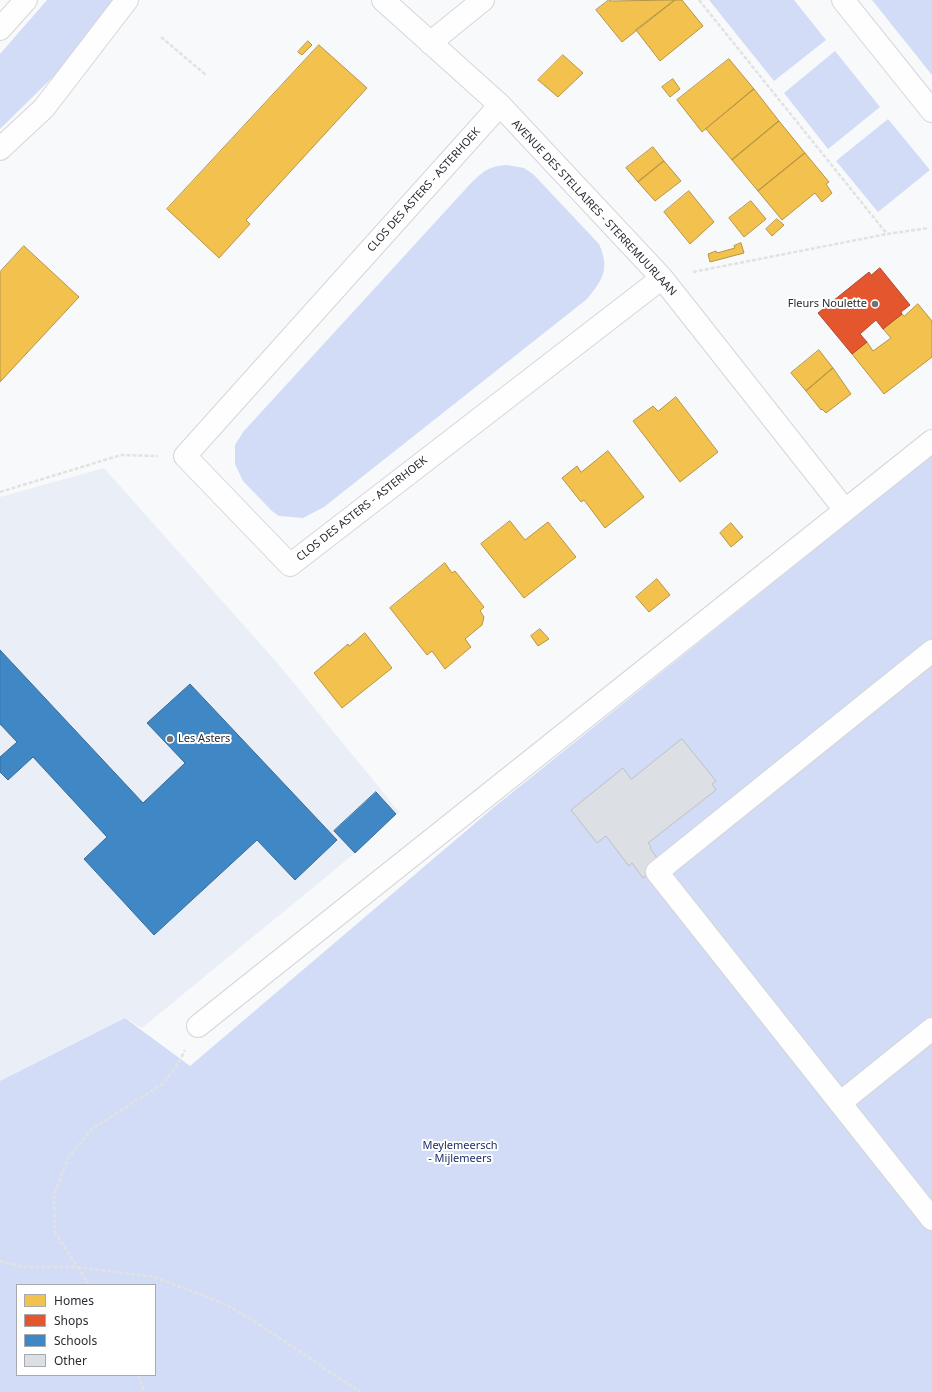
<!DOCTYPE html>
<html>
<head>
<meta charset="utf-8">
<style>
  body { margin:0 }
  #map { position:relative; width:932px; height:1392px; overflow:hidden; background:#f8f9fb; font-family:"Noto Sans",sans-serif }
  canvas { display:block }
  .legend { position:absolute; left:16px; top:1284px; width:140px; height:92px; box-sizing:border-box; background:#fff; border:1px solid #a9aaad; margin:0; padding:5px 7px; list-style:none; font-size:12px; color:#292b32 }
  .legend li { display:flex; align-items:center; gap:8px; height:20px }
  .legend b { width:20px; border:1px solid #a9aaad }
</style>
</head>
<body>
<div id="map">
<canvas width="932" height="1392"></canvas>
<ul class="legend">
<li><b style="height:11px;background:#f2c14e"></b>Homes</li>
<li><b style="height:11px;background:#e4572e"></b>Shops</li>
<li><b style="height:11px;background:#3f88c5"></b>Schools</li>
<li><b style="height:11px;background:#dcdfe3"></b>Other</li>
</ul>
</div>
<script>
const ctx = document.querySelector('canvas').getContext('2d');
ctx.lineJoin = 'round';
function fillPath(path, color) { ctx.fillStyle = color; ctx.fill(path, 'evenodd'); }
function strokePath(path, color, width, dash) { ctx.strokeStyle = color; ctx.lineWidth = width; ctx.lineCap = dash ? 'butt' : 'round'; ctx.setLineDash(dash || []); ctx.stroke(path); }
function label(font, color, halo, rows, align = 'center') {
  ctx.font = font + ' "Noto Sans",sans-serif'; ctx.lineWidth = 4; ctx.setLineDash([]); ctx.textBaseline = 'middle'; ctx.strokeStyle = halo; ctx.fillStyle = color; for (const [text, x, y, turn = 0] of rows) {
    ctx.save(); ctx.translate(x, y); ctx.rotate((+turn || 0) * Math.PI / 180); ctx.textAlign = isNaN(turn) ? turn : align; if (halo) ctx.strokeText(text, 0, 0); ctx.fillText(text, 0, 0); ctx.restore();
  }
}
const built = new Path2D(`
  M104,468L279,665L400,813L396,814L355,853L142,1028L125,1018L0,1081V497Z`);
const green = new Path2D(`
  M47,0H116L86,40L54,76L0,129V54Z
  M709,0H794L826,40L774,81Z
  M872,0H932V75Z
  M835,51L880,107L828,149L784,93Z
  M888,119L930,170L878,212L836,161Z
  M507,165L524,168L533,174L599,244C610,269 603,279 587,299L324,507L303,518L279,516L272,511L243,481L235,464V445L243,432L472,182C484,171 489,166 507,165Z
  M932,455V1392H0V1081L125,1018L190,1066L493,808ZM17,1285H155V1375H17Z`);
const homes = new Path2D(`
  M609,0L611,1L675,0L622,42L596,10Z
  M675,0H682L703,26L660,61L636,30Z
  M308,41L312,45L302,55L298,52Z
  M319,45L367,88L246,220L250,224L219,258L167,209Z
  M563,55L583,73L558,97L538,80Z
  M729,59L754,89L702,132L677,100Z
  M673,79L680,89L670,97L662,87Z
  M754,89L779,121L732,160L706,129Z
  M779,121L805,153L758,191L732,160Z
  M653,147L664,161L638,182L626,168Z
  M805,153L829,182L826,184L832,193L822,202L815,193L782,220L758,191Z
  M664,161L681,181L655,201L638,182Z
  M689,191L714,222L690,244L664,212Z
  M751,201L766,219L744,237L729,218Z
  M777,219L784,225L772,236L766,229Z
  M741,243L744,253L710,262L708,254L716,251L717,253L735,248L734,246Z
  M24,246L79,297L0,382V272Z
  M918,304L932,321V357L884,394L852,354L867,342L873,351L891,338L883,329L902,314L904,316Z
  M819,350L833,368L806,391L791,373Z
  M833,368L851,394L826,413L822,409L821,410L806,391Z
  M676,397L718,452L680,482L633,421L653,406L658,411Z
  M608,451L644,497L605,528L584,500L581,502L562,478L577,466L581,472Z
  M510,521L525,540L548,522L576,557L524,598L481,544Z
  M731,523L743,537L731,547L720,533Z
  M445,563L452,573L455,571L484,607L480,611L484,617L482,625L465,639L471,647L445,669L432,651L427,655L390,608Z
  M657,579L670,595L649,612L636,597Z
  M540,629L549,639L538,646L531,636Z
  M365,633L392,668L342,708L314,673L348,644L349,646Z`);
const shops = new Path2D(`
  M880,268L910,305L901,312L902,314L883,329L876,320L860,334L867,342L852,354L818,313L869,272L871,275Z`);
const schools = new Path2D(`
  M0,650L143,803L185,763L147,723L190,684L337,840L295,880L257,840L154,935L84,859L107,837L33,757L8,780L0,772V757L17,742L0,724Z
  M376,792L396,814L355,853L334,831Z`);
const building = new Path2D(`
  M682,739L716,781L712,784L716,790L648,843L651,847L650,848L661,864L643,878L632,863L629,866L606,836L597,843L571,810L623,768L631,779Z`);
const path = new Path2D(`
  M699,0L887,234
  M161,37L206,75
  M693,272L887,234L929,228
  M0,492L121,455L158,456
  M0,1261L23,1267H76L154,1277L205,1296L231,1307L266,1329L360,1392
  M89,1285L55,1232L54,1195L68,1158L92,1129L164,1083L179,1062L185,1050
  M139,1375L144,1392`);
const minor = new Path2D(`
  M383,0L500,105L662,278L845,510
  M843,0L932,111
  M0,29L26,0
  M430,43L483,0
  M500,105L185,456L290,565L662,278
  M0,149L44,108L127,0
  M932,651L657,872L932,1219
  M198,1026L932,441
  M840,1103L932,1029`);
const markers = [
  [875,304,4,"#717378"],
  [170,739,4,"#717378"]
];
const streetNames = [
  ["CLOS DES ASTERS - ASTERHOEK",424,190,-48],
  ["AVENUE DES STELLAIRES - STERREMUURLAAN",594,208,47],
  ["CLOS DES ASTERS - ASTERHOEK",362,509,-38]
];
const poiNames = [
  ["Fleurs Noulette",867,304],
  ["Les Asters",178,739,"left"]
];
const parkNames = [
  ["Meylemeersch",460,1146],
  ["- Mijlemeers",460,1159]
];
fillPath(built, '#eaeef7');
fillPath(green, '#d2dcf6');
fillPath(homes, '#f2c14e');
strokePath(homes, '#b69446', 1);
fillPath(shops, '#e4572e');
strokePath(shops, '#ac4a2f', 1);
fillPath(schools, '#3f88c5');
strokePath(schools, '#386c99', 1);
fillPath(building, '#dcdfe3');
strokePath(building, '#bfc0c5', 1);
strokePath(minor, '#d4d6da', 24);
strokePath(path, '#e2e2e3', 2.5, [4, 2]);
strokePath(minor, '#fefefe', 22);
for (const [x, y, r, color] of markers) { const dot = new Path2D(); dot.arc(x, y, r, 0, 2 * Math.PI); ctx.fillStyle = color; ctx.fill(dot); strokePath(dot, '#fff', 1.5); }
label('11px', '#292b32', '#fff', streetNames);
label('11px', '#292b32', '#fff', poiNames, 'right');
label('11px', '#1c2e69', '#fff', parkNames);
</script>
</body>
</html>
